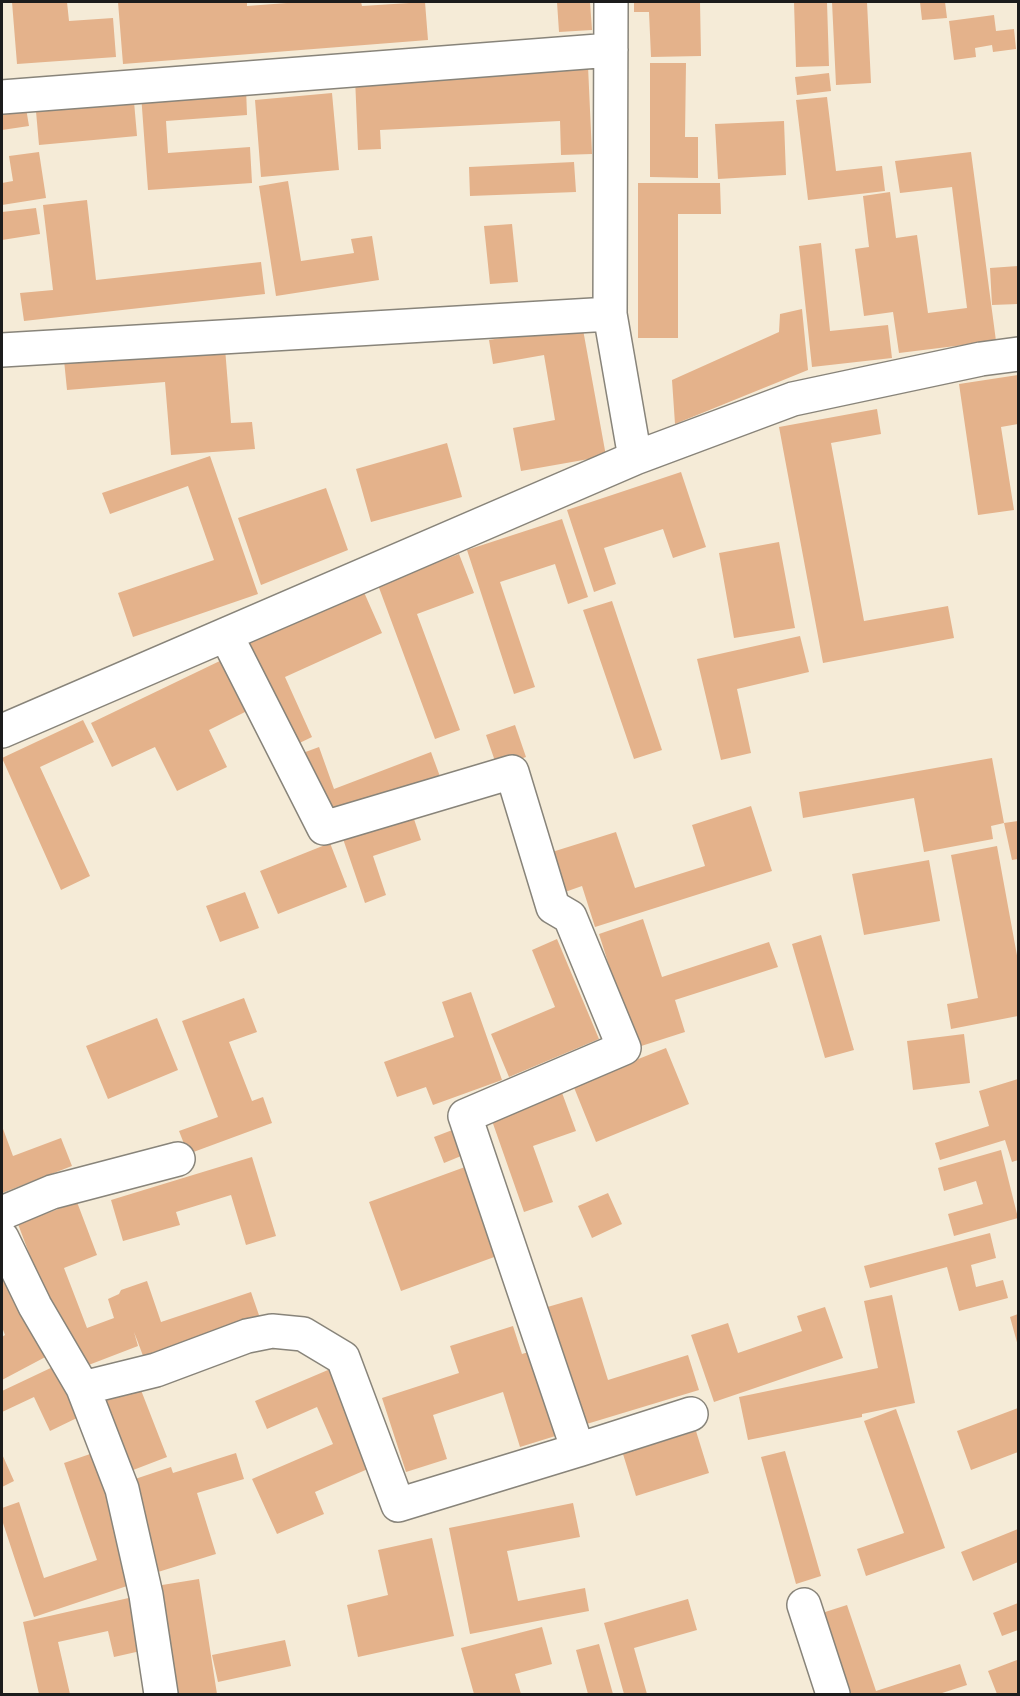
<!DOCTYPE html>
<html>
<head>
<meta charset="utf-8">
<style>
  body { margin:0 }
  #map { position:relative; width:1020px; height:1696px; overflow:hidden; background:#f5ebd7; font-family:"Architects Daughter",sans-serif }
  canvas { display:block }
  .frame { position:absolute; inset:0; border:3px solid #1c1c1c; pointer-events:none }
</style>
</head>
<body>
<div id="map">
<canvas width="1020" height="1696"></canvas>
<div class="frame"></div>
</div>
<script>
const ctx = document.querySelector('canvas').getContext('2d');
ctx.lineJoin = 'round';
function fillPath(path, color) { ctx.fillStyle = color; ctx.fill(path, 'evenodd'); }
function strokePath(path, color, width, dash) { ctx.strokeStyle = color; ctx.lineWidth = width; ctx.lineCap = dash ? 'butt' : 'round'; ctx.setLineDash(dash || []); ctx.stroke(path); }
const building = new Path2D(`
  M12,2H67L69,21L113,18L116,57L17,64Z
  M118,2H247V6L300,2H361L362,6L425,2L428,40L123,64Z
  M557,2H590L592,30L559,32Z
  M634,2H700L701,56L651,57L649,12H634Z
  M794,2H827L829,66L796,67Z
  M832,2H867L871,83L836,85Z
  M920,2H945L947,18L922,20Z
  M994,15L996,31L1014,29L1016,49L993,52L992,45L975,48L976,57L954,60L949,21Z
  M650,63H686L685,137H698V178L650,177Z
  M588,66L592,154L561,155L560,121L380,130L381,149L358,150L355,77Z
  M829,73L831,91L797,95L795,77Z
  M246,88L247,115L166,121L168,153L250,147L252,183L148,190L141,94Z
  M133,90L137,136L39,145L35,100Z
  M332,93L339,170L261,177L255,100Z
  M827,97L836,171L882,166L885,191L808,200L796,100Z
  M25,102L29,126L2,130V106Z
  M784,121L786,175L718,179L715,124Z
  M39,152L46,198L2,205V183L13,181L9,156Z
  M971,152L996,341L899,353L893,312L864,316L855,249L869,247L863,196L890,192L896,238L917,235L928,313L967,308L952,187L900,193L895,161Z
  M574,162L576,192L470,196L469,167Z
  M288,181L301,261L354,253L351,239L372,236L379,280L276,296L259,186Z
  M638,183H720L721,214H678V338H638Z
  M87,200L96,280L261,262L265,294L24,321L20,293L53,290L43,205Z
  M36,208L40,234L2,240V212Z
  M512,224L518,282L490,284L484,226Z
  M821,243L830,331L888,325L892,358L812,367L799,246Z
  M1018,266V304L992,305L990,268Z
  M802,309L808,370L675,424L672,380L779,332L780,314Z
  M582,324L606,456L521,471L513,428L555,420L544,355L493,364L489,340Z
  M225,348L231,423L252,422L255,449L171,455L165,382L67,390L64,360Z
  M1018,375V424L1001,427L1014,510L978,515L959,384Z
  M877,409L881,434L831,443L864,621L948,606L954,638L823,663L779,427Z
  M447,443L462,497L371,522L356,469Z
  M210,456L258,594L133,637L118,593L214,560L188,486L110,514L102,493Z
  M681,472L706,547L673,558L663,529L604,548L616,584L594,592L567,510Z
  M326,488L348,550L261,585L238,518Z
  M562,519L588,597L568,604L555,564L500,582L535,687L514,694L467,550Z
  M779,542L795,628L734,638L719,553Z
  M459,554L474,593L417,614L460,730L435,739L378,585Z
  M363,590L382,633L285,677L312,737L289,748L242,645Z
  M612,601L662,750L634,759L583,610Z
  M800,636L809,672L737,689L751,753L721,760L697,659Z
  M226,658L251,709L209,730L227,767L177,791L155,747L112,767L91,723Z
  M83,720L94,742L40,767L90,876L61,890L2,758Z
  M515,725L526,757L497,767L486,735Z
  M319,747L334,789L431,752L442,782L323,815L300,754Z
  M992,758L1004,823L991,826L993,839L924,852L914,798L803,818L799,792Z
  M751,806L772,871L595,927L582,886L565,892L552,852L616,832L635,888L705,866L692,825Z
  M411,810L421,840L373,856L386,895L365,903L341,833Z
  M1018,821V859L1012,860L1004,823Z
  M330,843L347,887L278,914L260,871Z
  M997,846L1018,961V1016L951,1029L947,1004L978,998L951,855Z
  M929,860L940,921L864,935L852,874Z
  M245,892L259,928L220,942L206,906Z
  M643,919L662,977L769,942L778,967L675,1000L685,1032L635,1048L599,934Z
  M821,935L854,1050L825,1058L792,944Z
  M557,939L599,1039L509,1077L491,1034L555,1007L532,950Z
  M471,992L502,1080L433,1105L426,1087L397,1097L384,1062L454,1037L442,1002Z
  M244,998L257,1032L229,1042L252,1101L263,1097L272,1123L188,1154L179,1131L218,1117L182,1021Z
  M157,1018L178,1070L108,1099L86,1046Z
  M964,1034L970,1083L913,1090L907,1041Z
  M666,1048L689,1104L596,1142L573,1085Z
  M1018,1079V1160L1012,1162L1005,1140L940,1160L935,1143L989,1126L979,1091Z
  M561,1090L576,1131L533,1146L553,1202L524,1212L490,1115Z
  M2,1126L13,1156L61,1138L72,1166L2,1193Z
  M455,1129L466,1154L444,1163L434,1137Z
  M1001,1150L1018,1218L954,1236L948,1214L983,1204L976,1181L944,1191L938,1168Z
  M252,1157L276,1236L246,1245L231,1195L176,1212L180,1225L123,1241L111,1200Z
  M465,1167L497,1256L401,1291L369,1202Z
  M608,1193L622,1224L592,1238L578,1206Z
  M77,1202L97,1255L64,1268L87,1328L114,1318L108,1299L119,1294L121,1290L147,1281L161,1322L251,1292L261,1321L145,1361L134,1332L138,1346L73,1371L18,1224Z
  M990,1233L996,1258L971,1265L976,1287L1003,1280L1008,1298L959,1311L947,1267L870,1288L864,1266Z
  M2,1257L51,1354L2,1380V1337L5,1335L2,1327Z
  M892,1295L915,1403L862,1414V1417L748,1440L739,1397L878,1368L864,1301Z
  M582,1297L608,1380L688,1355L699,1390L580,1426L544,1308Z
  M825,1307L843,1358L714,1402L691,1335L728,1323L738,1353L802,1331L797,1316Z
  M1018,1314V1346L1010,1317Z
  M513,1326L522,1354L538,1349L565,1433L520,1447L503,1392L433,1415L447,1459L406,1472L382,1398L459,1373L450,1346Z
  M57,1365L81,1416L50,1431L34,1397L2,1412V1391Z
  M335,1367L377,1465L315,1492L324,1514L277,1534L252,1479L333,1444L317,1407L267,1429L255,1401Z
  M139,1385L167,1457L128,1472L101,1399Z
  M1018,1408V1452L971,1470L957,1431Z
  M896,1409L945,1548L866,1576L857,1549L904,1533L864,1421Z
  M696,1431L709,1473L636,1496L623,1454Z
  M785,1451L821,1576L796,1584L761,1457Z
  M93,1453L136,1583L34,1617L2,1520V1508L19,1502L44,1578L97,1560L64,1463Z
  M236,1453L244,1479L197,1493L216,1554L158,1572L129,1481L171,1467L173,1473Z
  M2,1454L14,1481L2,1487Z
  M573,1503L580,1537L507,1551L518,1601L585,1588L589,1611L470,1634L449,1528Z
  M1018,1529V1562L973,1581L961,1552Z
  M432,1538L454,1636L358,1657L347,1605L388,1595L378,1550Z
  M199,1579L217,1694H174L156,1586Z
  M133,1597L145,1650L114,1657L108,1631L58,1642L70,1694H39L23,1622Z
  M688,1599L697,1630L634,1648L647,1694H624L604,1623Z
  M1018,1603V1630L1002,1636L993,1613Z
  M847,1605L876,1691L960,1664L967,1685L939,1694H848L822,1613Z
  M542,1627L552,1664L515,1674L521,1694H474L461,1648Z
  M285,1640L291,1666L218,1682L212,1655Z
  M599,1644L613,1694H588L576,1650Z
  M1017,1660L1018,1664V1694H997L988,1671Z`);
const minor = new Path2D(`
  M611,2L610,314L635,458
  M2,97L611,50
  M2,350L610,314
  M226,635L324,828L512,772L553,907L570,917L624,1048L465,1116L578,1450L691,1414
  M2,731L635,458L793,399L981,359L1018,354
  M2,1213L52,1192L178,1159
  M2,1238L35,1306L83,1388L122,1489L146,1595L161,1694
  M83,1388L156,1370L247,1336L272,1331L303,1334L343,1358L398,1505L578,1450
  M804,1605L833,1694`);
fillPath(building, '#e4b28b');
strokePath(minor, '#88847a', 36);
strokePath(minor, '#fff', 33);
</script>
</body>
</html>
